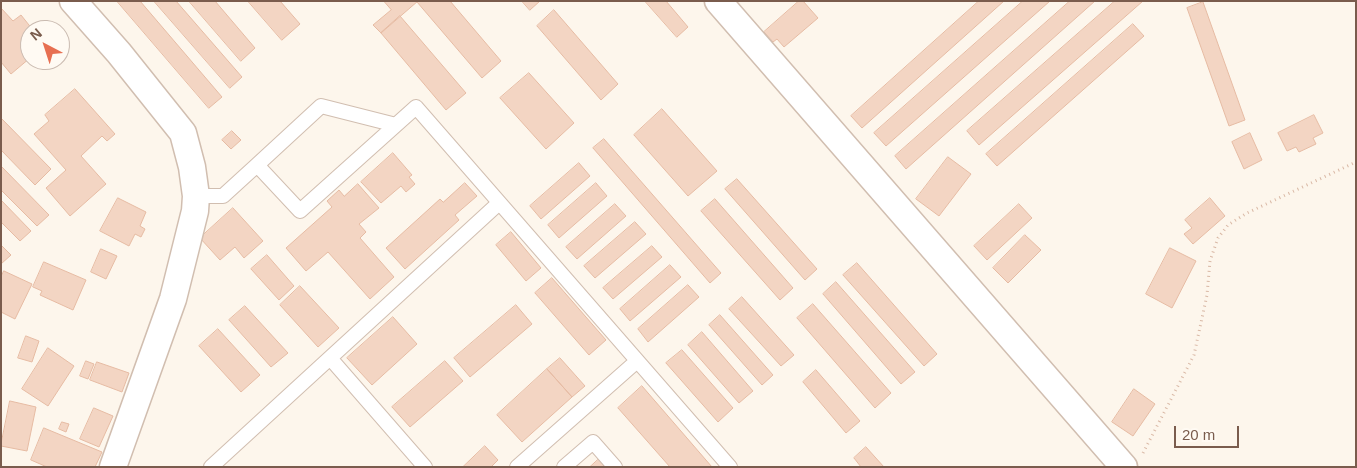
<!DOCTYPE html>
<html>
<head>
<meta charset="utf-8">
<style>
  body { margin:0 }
  #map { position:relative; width:1357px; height:468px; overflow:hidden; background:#fdf6ec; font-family:Helvetica,sans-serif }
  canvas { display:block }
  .frame { position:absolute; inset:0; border:2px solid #7a5c4d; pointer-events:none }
  .north { position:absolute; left:20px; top:20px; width:50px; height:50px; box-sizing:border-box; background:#fffaf3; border:1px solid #cabbb1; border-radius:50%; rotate:320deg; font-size:14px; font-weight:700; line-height:20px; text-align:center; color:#7a5c4d }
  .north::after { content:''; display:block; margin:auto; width:18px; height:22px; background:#e76f51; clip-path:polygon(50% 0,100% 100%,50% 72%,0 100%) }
  .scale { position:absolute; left:1174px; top:426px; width:65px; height:22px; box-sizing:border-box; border:2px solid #7a5c4d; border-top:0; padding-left:6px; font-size:15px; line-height:18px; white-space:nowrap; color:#7a5c4d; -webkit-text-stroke:4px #fffaf3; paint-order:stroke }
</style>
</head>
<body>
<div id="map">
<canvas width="1357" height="468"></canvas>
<div class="frame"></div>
<div class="north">N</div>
<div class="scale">20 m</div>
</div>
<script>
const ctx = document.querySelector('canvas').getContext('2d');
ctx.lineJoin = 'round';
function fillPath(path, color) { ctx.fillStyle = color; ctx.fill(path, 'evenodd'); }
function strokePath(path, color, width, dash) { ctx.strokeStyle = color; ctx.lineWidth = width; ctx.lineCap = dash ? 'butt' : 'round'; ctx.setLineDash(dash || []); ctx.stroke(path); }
const building = new Path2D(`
  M117,1H140L222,97L209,108Z
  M154,1H176L242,77L230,88Z
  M189,1H215L255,48L241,61Z
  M248,1H280L300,24L282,40Z
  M384,1H418L381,33L373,25L391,10Z
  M418,1H450L501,61L482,78L417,2Z
  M522,1H540L530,10Z
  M645,1H666L688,27L677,37Z
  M799,1H803L818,18L784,47L777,39L773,42L764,32Z
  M979,1H1004L862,128L851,116Z
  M1023,1H1050L886,146L874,133Z
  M1070,1H1095L906,169L895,156Z
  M1115,1H1143L979,145L967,131Z
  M1203,2L1245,120L1229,126L1187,8Z
  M1,8L13,21L21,15L33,30H30V58L11,74L1,62Z
  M554,10L618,84L601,100L537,26Z
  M400,16L466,93L446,110L381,33Z
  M1133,24L1144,36L997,166L986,154Z
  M529,73L574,123L546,149L500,98Z
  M75,89L115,134L107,141L102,136L81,156L106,184L70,216L46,188L66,170L34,134L49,121L45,115Z
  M662,109L717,171L688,196L634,135Z
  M1314,115L1323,133L1313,138L1316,144L1299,152L1296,147L1287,151L1278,133Z
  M1,118L51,169L35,185L1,150Z
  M232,131L241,140L231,149L222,140Z
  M1250,133L1262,160L1244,169L1232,142Z
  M604,139L721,273L710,283L593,148Z
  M393,153L412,175L409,177L415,184L406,192L401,186L381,203L361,182Z
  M948,157L971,174L939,216L916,199Z
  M579,163L590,176L541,219L530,206Z
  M1,166L49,215L37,226L1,190Z
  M737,179L817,269L805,280L725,189Z
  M465,183L477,196L455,215L459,220L405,269L386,248L440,199L443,202Z
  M596,183L607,196L559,238L548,225Z
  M358,184L379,208L359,224L366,232L360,238L394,277L370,299L328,252L306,271L286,248L332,207L327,201L339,190L344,196Z
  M118,198L146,212L140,226L145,229L141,237L135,234L129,246L100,231Z
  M1210,198L1225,216L1193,244L1184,234L1192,228L1185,220Z
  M715,199L793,288L780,300L701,211Z
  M1,200L31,231L20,241L1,222Z
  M615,204L626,216L577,259L566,247Z
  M1019,204L1032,218L987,260L974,246Z
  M233,208L263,241L244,258L235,247L220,260L200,238Z
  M635,222L646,234L595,278L584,266Z
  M511,232L541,268L526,281L496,245Z
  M1025,235L1041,250L1008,283L993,268Z
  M1,245L11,255L1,264Z
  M652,246L662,257L613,299L603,288Z
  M1170,248L1196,261L1172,308L1146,294Z
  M101,249L117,256L106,279L91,272Z
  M267,255L294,286L279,300L251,269Z
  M44,262L86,280L73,310L40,295L42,291L33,287Z
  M857,263L937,354L924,366L843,275Z
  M670,265L681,277L630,321L620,309Z
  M4,271L32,284L15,319L1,312V277Z
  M552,278L606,340L589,355L535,293Z
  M836,282L915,372L901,384L823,294Z
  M688,285L699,297L648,342L638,329Z
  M300,286L339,328L318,347L280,305Z
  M742,297L794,355L781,366L729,309Z
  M813,304L891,393L875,408L797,318Z
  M516,305L532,324L470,377L454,358Z
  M245,306L288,353L271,367L229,320Z
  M720,315L773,375L762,385L709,325Z
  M393,317L417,344L372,385L347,358Z
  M218,329L260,375L241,392L199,346Z
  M702,332L753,391L739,403L688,345Z
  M26,336L39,341L32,362L18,358Z
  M48,348L74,366L48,406L22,389Z
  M682,350L733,408L718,422L666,363Z
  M560,358L585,386L572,397L547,369Z
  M86,361L94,364L88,379L80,376Z
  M445,361L463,381L410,427L392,407Z
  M97,362L129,373L122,392L90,380Z
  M547,369L572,397L522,442L497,415Z
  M816,370L860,421L846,433L803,382Z
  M642,386L712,467H670L618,408Z
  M1134,389L1155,404L1133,436L1112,422Z
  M10,401L36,407L27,451L1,446Z
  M94,408L113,416L99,447L80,439Z
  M62,422L69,424L66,432L59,429Z
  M44,428L102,452L95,467H47L31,460Z
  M485,446L498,460L491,467H463Z
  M866,447L884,467H861L854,458Z
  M600,458L607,467H590Z`);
const path = new Path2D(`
  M1143,453L1194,355L1207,295L1210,261L1218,238L1228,225L1247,213L1356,162`);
const lane = new Path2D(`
  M257,165L321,106L396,125
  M196,196H223L257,165L300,211L416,107L730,467
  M330,358L425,467
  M211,467L499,203
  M517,467L637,361
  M564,467L593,442L615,467`);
const street = new Path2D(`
  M73,1L119,53L183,133L192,167L196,196L195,211L173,299L113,467
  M718,1L1124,467`);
fillPath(building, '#f3d5c3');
strokePath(building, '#e6bba3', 1);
strokePath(lane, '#d1beb0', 16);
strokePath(street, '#d1beb0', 29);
strokePath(path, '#d9b8a5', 3, [1, 4]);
strokePath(lane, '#fff', 14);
strokePath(street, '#fff', 26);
</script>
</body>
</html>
